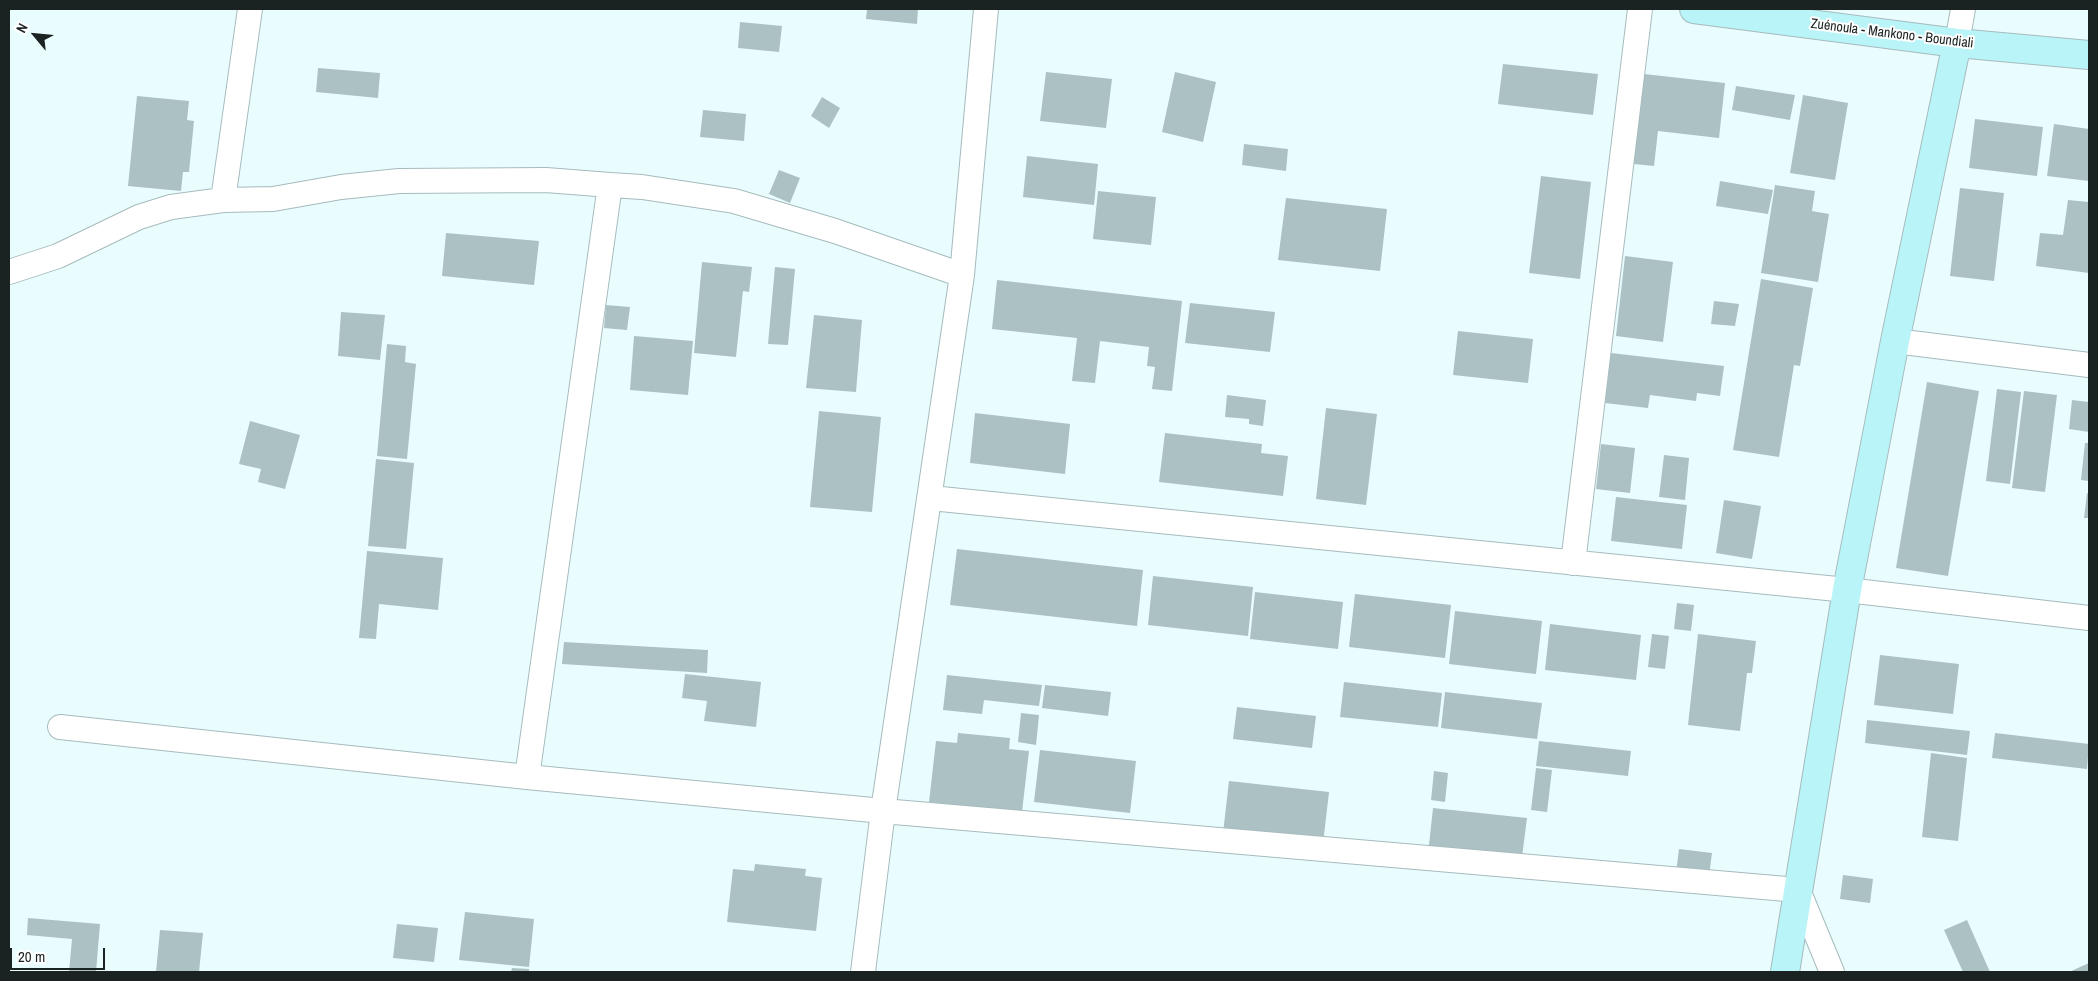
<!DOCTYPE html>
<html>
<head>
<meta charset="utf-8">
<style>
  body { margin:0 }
  #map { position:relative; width:2098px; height:981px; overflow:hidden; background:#eafdfe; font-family:"Archivo Narrow",sans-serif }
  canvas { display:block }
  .frame { position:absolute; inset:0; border:10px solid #1a2222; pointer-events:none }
  .north { position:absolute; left:10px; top:10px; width:50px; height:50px; -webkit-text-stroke:4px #fff; paint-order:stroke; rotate:298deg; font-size:14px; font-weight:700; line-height:20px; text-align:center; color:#1a2222 }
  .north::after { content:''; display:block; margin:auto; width:18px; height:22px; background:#1a2222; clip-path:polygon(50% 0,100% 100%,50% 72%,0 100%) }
  .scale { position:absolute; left:10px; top:948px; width:95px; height:22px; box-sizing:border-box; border:2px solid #1a2222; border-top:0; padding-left:6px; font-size:15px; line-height:18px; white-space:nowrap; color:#1a2222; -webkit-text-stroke:4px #fff; paint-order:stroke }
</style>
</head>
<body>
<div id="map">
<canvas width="2098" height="981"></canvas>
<div class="frame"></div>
<div class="north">N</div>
<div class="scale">20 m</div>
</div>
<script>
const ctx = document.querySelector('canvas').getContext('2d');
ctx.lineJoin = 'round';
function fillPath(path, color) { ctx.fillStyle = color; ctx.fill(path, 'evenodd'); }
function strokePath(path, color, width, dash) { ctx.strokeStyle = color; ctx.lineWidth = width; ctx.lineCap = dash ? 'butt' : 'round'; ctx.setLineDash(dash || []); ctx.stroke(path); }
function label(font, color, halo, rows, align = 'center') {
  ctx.font = font + ' "Archivo Narrow",sans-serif'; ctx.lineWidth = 4; ctx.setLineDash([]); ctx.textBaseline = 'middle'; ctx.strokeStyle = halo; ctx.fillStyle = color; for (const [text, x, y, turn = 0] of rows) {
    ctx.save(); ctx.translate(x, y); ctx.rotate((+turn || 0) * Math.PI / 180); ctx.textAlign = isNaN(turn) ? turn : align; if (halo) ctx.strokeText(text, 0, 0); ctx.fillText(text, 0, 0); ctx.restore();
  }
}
const building = new Path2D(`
  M867,9H918L917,24L866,19Z
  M740,22L782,26L779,52L738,48Z
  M1503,64L1598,74L1593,115L1498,104Z
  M318,68L380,73L378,98L316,92Z
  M1046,72L1112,79L1106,128L1040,121Z
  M1175,72L1216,82L1203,142L1162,132Z
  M1644,74L1725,83L1719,138L1658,131L1654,166L1634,164Z
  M1736,86L1795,95L1790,120L1732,110Z
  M1803,95L1848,103L1835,180L1790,173Z
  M137,96L189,101L187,120L194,121L189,172H183L181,191L128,186Z
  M822,97L840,108L829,128L811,116Z
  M703,110L746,114L744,141L700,137Z
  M1975,119L2043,127L2037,176L1969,168Z
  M2054,124L2089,129V181L2047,176Z
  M1244,144L1288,149L1286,171L1242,165Z
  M1027,156L1098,164L1094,205L1023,197Z
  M779,170L800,178L790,203L769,194Z
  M1541,176L1591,182L1580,279L1529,273Z
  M1720,181L1773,190L1768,214L1716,206Z
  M1775,185L1815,191L1812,211L1829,214L1818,282L1761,273Z
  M1960,188L2004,193L1994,281L1950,276Z
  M1098,191L1156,197L1151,245L1093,239Z
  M1286,198L1387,209L1380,271L1278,260Z
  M2068,200L2089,202V273L2036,266L2040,233L2063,235Z
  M446,233L539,241L534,285L442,276Z
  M1625,256L1673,262L1663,342L1616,336Z
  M702,262L752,267L749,292L743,291L736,357L694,353Z
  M775,267L795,269L788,345L768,344Z
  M1761,279L1813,288L1800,366L1794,365L1779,457L1733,450Z
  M997,280L1182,301L1172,391L1152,389L1155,367L1147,366L1149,347L1100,341L1095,383L1072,381L1077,338L992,329Z
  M1714,301L1739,304L1735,326L1711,324Z
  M1190,303L1275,312L1270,352L1185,343Z
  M606,305L630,307L627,330L604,328Z
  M341,312L385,315L380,360L338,356Z
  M814,315L862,320L856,392L806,388Z
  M1458,331L1533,339L1528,383L1453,375Z
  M634,336L693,341L688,395L630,390Z
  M387,344L406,346L405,362L416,364L407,459L377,456Z
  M1611,353L1724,366L1720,396L1697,393L1696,401L1650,395L1648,408L1605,403Z
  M1927,382L1979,391L1948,576L1896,568Z
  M1997,389L2021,392L2010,484L1986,481Z
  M2024,391L2057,395L2045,492L2012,488Z
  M1227,395L1266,400L1263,426L1249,424V419L1225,417Z
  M2072,400L2089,402V432L2069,429Z
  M1326,408L1377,414L1366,505L1316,499Z
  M819,411L881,417L872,512L810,507Z
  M975,413L1070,424L1065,474L970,463Z
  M250,421L300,435L285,489L258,482L261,469L239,464Z
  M1165,433L1262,444L1261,453L1288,456L1283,496L1159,482Z
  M2085,443H2089V481L2081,480Z
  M1601,444L1635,448L1630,493L1596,489Z
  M1664,455L1689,458L1685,500L1659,497Z
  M376,459L414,463L406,549L368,546Z
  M2087,493L2089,494V518H2084Z
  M1616,497L1687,505L1682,549L1611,541Z
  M1724,500L1761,506L1752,559L1716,553Z
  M957,549L1143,570L1137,626L950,605Z
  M367,551L443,558L438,610L379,604L376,639L359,638Z
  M1153,576L1253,587L1248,636L1148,625Z
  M1255,592L1343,602L1338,649L1250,639Z
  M1355,594L1451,605L1445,658L1349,647Z
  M1677,603L1694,605L1691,631L1674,629Z
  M1455,611L1542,621L1536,674L1449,664Z
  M1550,624L1641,635L1636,680L1545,670Z
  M1652,634L1669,636L1665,669L1648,667Z
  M1698,634L1756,641L1752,673H1747L1740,731L1688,725Z
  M564,642L708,650L707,673L562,664Z
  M1880,655L1959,664L1953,714L1874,705Z
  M685,674L761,682L756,727L704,721L707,701L682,698Z
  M947,675L1042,685L1039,706L984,700L982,714L943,710Z
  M1344,682L1442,693L1438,727L1340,717Z
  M1045,685L1111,692L1108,716L1042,708Z
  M1445,692L1542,703L1537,739L1441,728Z
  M1237,707L1316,716L1312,748L1233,739Z
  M1021,713L1039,715L1036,745L1018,742Z
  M1867,720L1970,731L1967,755L1865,743Z
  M958,733L1010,738L1009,749L1029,751L1022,812L929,802L936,741L957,743Z
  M1995,733L2089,744L2087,769L1992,758Z
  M1539,741L1631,751L1628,776L1536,766Z
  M1040,750L1136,761L1130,813L1034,802Z
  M1931,753L1967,758L1958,841L1922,837Z
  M1536,768L1552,770L1547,812L1531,810Z
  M1434,771L1448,773L1445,802L1431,800Z
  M1229,781L1329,792L1323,844L1223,833Z
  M1433,808L1527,818L1521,865L1428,854Z
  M1679,849L1712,853L1709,876L1676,873Z
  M755,864L806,869L805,876L822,878L816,931L727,922L733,869L754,871Z
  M1843,875L1873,879L1870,903L1840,899Z
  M465,912L534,919L529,967L459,960Z
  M28,918L100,924L96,972H69L72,939L27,935Z
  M1967,920L1990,972H1963L1944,930Z
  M397,924L438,928L434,962L393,958Z
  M160,930L203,933L199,972H156Z
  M2089,963V972H2069Z
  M512,968L529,969V972H511Z`);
const street = new Path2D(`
  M1957,43L1963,9
  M223,200L250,9
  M9,272L58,256L139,217L171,207L223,200L273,199L341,187L399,181L546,180L610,185
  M1895,341L2089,365
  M931,498L1847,590L2089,618
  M1573,563L1640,9
  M60,727L527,777L883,811L1798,890L1832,972
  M527,777L610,185L642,187L734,201L835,231L962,275
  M863,972L883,811L962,275L986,9`);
const secondary = new Path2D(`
  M1694,9L1957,43L2089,55
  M1785,972L1847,590L1895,341L1957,43`);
const streetNames = [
  ["Zuénoula - Mankono - Boundiali",1892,34,7]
];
fillPath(building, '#acc1c3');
strokePath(street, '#a6bbbd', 26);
strokePath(secondary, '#a6bbbd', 30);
strokePath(street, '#fff', 24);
strokePath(secondary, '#b9f4f8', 28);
label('14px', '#1a2222', '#fff', streetNames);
</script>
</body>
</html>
